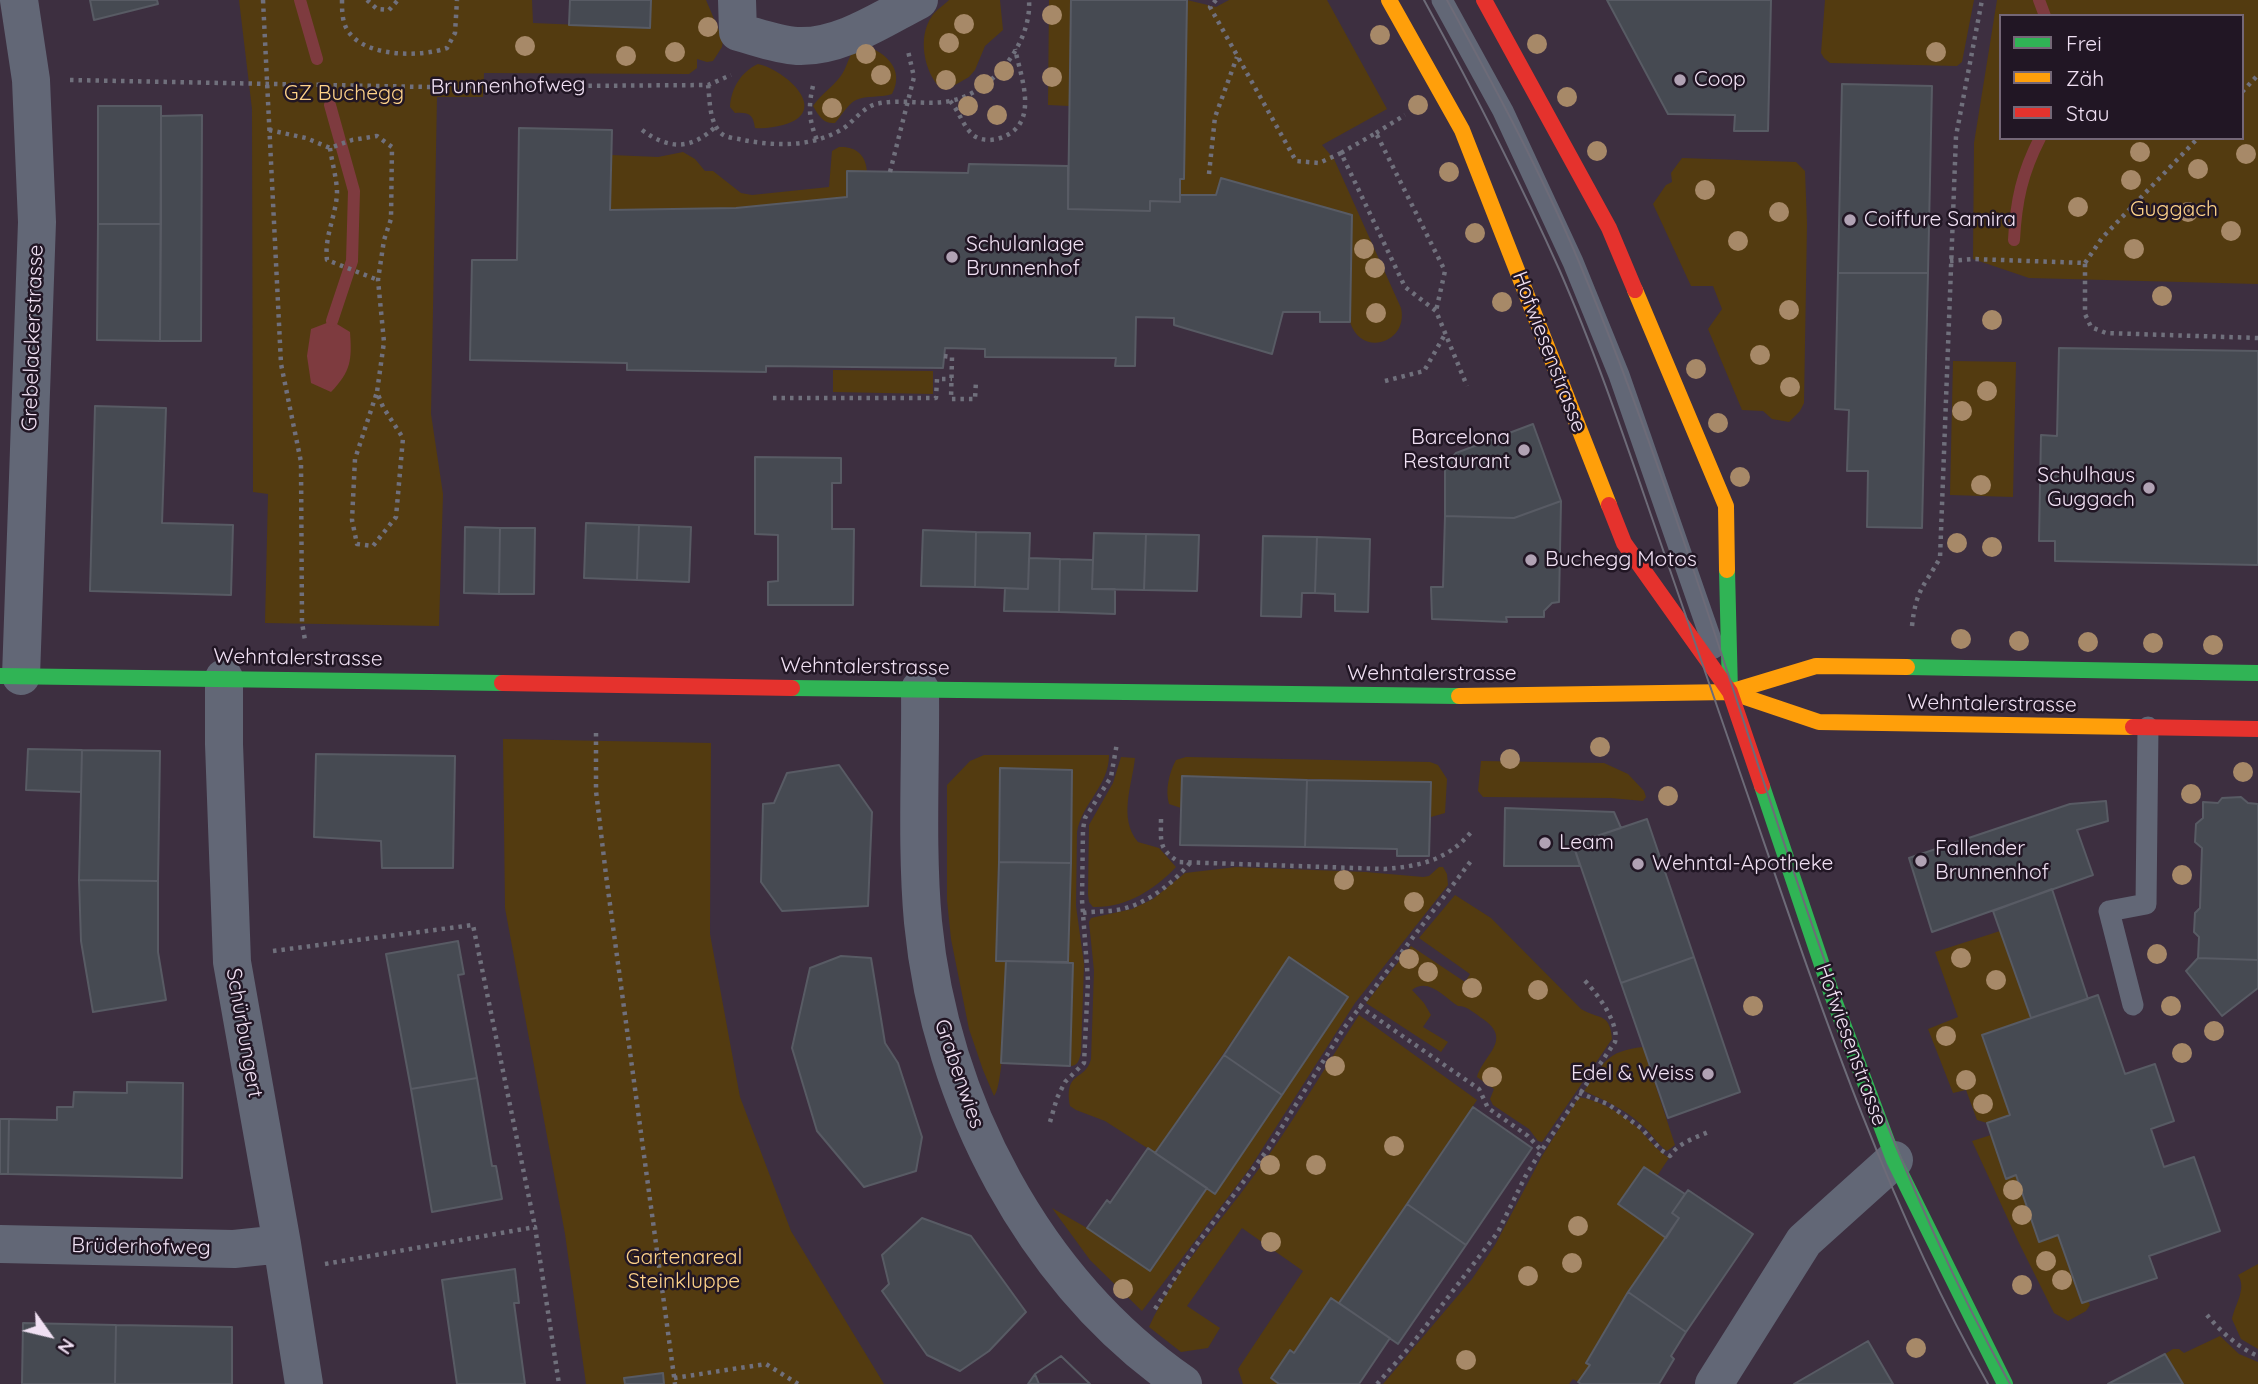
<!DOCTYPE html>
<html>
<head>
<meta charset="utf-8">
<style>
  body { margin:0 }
  #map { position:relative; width:2258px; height:1384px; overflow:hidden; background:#3d2f40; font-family:Quicksand,sans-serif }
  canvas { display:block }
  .legend { position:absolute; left:1999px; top:14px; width:245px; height:126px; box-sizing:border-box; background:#211624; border:2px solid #746777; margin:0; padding:9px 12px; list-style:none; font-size:21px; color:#f0e0f3 }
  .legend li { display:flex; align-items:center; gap:14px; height:35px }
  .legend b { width:35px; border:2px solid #746777 }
  .north { position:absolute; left:14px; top:1300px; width:70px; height:70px; -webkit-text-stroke:5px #211624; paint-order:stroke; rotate:124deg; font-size:19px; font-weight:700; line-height:28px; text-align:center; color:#f0e0f3 }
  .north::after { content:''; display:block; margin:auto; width:24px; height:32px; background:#f0e0f3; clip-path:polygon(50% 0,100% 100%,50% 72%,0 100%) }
</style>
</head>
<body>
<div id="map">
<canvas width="2258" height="1384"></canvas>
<ul class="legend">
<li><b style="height:9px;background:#30b455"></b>Frei</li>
<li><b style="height:9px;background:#ff9f0a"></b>Zäh</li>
<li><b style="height:9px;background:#e5322d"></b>Stau</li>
</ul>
<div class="north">N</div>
</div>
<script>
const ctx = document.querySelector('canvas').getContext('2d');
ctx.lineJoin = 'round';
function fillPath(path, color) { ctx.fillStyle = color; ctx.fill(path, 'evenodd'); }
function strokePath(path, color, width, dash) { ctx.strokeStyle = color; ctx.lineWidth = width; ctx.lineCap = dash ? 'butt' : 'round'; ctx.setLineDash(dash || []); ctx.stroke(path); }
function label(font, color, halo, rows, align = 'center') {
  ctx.font = font + ' Quicksand,sans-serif'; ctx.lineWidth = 5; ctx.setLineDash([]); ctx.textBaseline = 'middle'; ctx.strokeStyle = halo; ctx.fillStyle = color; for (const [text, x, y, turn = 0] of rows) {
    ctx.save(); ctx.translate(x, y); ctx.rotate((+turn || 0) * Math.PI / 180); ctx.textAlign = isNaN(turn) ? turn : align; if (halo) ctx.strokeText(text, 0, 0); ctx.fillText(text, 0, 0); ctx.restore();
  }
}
const green = new Path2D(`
  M239,0H532L533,23L650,28L651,0H706L723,40L722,47L713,61L707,62L697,59V68L689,74L484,73L483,97H437L431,414L443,494L439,626L265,623L268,494L253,492L252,109Z
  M949,0H1000L1003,30L985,46L975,70L969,77L948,89H941C924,72 917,37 932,16C936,10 944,5 949,0Z
  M1049,0H1071L1069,106L1048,105Z
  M1187,0L1216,7L1229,0H1327L1387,109L1322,145L1334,159L1401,308C1409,343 1361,358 1350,322L1352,215L1221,178L1216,195H1180V179H1184Z
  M1825,0H1974L1962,62L1957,66L1830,63L1824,58L1821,53Z
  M1997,0H2258V284L2029,278L1973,259L1974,143ZM2001,16H2242V138H2001Z
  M860,44C883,50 906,68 892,94C880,98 867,95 856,100C848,104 841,116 835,123C823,124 819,116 813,106C822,93 832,88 840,77C849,66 848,52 860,44Z
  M758,64C786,70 832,112 783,125C774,127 765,129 755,128C753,115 750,112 735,113L730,107C731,88 741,72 758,64Z
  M839,147C856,146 866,155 867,172H847V197L736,208L610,210L611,155L658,157L683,152L695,159L705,171H713L741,193L752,195L829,187L832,151Z
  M1682,158L1796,162L1805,171L1807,224L1804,403L1800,411L1789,422L1772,419L1763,411L1742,410L1708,329L1722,309L1713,286H1691L1653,204L1666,185L1672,182L1671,173Z
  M1953,361L2016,362L2013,497L1950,495Z
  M833,370L933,371V394L833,392Z
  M503,739L711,743L710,934L740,1097L791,1231L884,1384H586L565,1234L505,908Z
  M984,755H1109C1109,786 1082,803 1077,832L1076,906L1084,964L1081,1053C1079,1060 1078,1066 1070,1066L1073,964L1068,962L1072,770L1000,769L996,960L1006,961C1005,983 1005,1085 994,1096L983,1070L969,1029L951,939L947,900V785L970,761Z
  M1121,757L1135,758C1132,786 1118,818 1138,842L1159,848L1176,867C1154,890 1126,908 1093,907L1089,902L1088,894L1089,825L1113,783Z
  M1186,757L1430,762L1438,765L1447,779L1445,813L1431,817V782L1182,776L1181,808L1169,804C1165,790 1169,773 1176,760Z
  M1481,761L1604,763L1628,774L1644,791L1646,797L1643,801L1611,798L1483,797L1478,791Z
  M1236,867L1366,872L1423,877L1429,876L1439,867H1443L1447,874L1448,885L1355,1003L1250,1168L1142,1311L1090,1260L1052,1208L1087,1228L1151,1271L1207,1188L1215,1193L1348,998L1289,958L1155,1153L1105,1121L1076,1110L1070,1106C1064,1070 1085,1082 1091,1059L1094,971L1089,922L1091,918L1132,909L1153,899L1185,873Z
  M1455,895L1491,918L1581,1009C1599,1020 1610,1012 1612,1039L1542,1142L1538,1141L1529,1129L1493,1105L1490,1099L1494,1089L1477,1077C1484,1054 1513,1040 1483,1019C1475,1014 1468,1006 1458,1006C1444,997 1428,977 1412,990L1424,1003L1431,1015L1423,1027L1448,1042L1441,1052L1366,1003L1411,946L1465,982L1470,974L1419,938Z
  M2000,931L2031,1018L1982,1035L2010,1115L1987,1123L1977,1120L1966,1090L1953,1093L1928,1029L1958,1017L1935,952Z
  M1359,1015L1477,1100L1339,1303L1331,1299L1294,1353L1290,1351L1271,1378L1279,1384H1243L1238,1369L1303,1271L1242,1228L1187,1306L1220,1328L1208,1348L1181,1352L1149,1327C1174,1272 1215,1229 1250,1181C1290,1128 1323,1070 1359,1015Z
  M1643,1047L1675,1145L1667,1151C1657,1144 1652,1134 1643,1126C1625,1109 1606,1101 1584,1091C1604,1063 1606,1051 1643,1047Z
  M1579,1097C1603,1101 1624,1115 1641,1131C1650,1141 1658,1151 1669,1158L1657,1176L1644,1167L1619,1204L1666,1238L1628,1292L1586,1362L1590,1365L1578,1382L1573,1379L1569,1384H1383L1472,1279L1495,1245L1542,1156Z
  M1991,1135L2006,1179L2016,1175L2039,1241L2058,1235L2081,1303L2088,1301L2090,1305L2086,1311L2068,1321L2054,1313L2018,1241L1972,1141Z
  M2258,1264V1349L2241,1339L2232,1319C2235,1304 2247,1289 2238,1275Z
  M2220,1336L2239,1354L2258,1362V1384H2183L2165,1354L2173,1349H2179L2184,1353Z`);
const water = new Path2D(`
  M332,321L350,332C352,360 351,371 331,392L311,383L307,356L311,329Z`);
const stream = new Path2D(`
  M300,0L317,59
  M2039,0L2045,16
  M330,105L354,191L352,261L332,321
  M2014,240C2016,201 2022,173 2040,138`);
const building = new Path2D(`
  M90,0H157L158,4L94,20Z
  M570,0H651L650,28L569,25Z
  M1071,0H1187L1184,179H1180V202L1150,201V211L1068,209Z
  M1607,0H1771L1768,131H1734L1735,115L1668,114Z
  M1842,84L1932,86L1928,273H1838Z
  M98,106H161V224H98Z
  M202,115L201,341H160L161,116Z
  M519,128L612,130L610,210L736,208L847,197V171L968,173L969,164L1068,166V209L1150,211V201L1180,202V195H1216L1221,178L1352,215L1350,322H1320V312H1283L1272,354L1174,325V318L1136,317L1135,366H1115L1116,358L985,357V349L945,348L943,368L766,366V372L627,370V363L470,360L472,260H517Z
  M98,224H161L160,341L97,340Z
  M1838,273H1928L1922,528L1867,527L1868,471H1847L1849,410L1835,409Z
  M2059,348L2258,351V565L2055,561V541H2039L2041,435L2057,436Z
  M95,406L166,408L162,523L233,525L231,595L90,591Z
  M1533,424L1561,501L1514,518L1445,516V466L1456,453Z
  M755,457L841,458V483H832V529H854L853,605H768V582L778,581V535L755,534Z
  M1561,501L1559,602L1552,603L1544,611V617H1506L1507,622L1432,619L1431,587H1443L1445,516L1514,518Z
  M586,523L639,525L637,580L584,578Z
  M639,525L691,527L689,582L637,580Z
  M465,527L500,528L499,594L464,593Z
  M500,528H535L534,594H499Z
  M923,530L976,532L975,587L921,586Z
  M976,532L1030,533L1028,589L975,587Z
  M1094,533L1146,534L1144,590L1092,589Z
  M1146,534L1199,535L1197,591L1144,590Z
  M1263,536L1317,537L1315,593H1302L1301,617L1261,616Z
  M1317,537L1370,539L1368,612L1335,611V594L1315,593Z
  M1029,558L1060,559L1059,612L1004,611L1005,588L1028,589Z
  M1060,559L1093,560L1092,589H1115V614L1059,612Z
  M28,749L82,750L81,792L26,790Z
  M82,750L160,751L158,881L79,880Z
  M316,754L455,756L453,868H382L381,841L314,837Z
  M839,765L872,812L868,906L782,911L761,882L763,804L774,803L787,773Z
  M1000,768L1072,770L1071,863L999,862Z
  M1182,776L1307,780L1305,847L1180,845Z
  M1307,780L1431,782L1429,856H1397V849L1305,847Z
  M2241,797L2248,803L2258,804V960L2198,958L2199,937L2194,932L2195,913L2200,908L2202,848L2195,842L2196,824L2203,818V802L2218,803L2222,798Z
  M2106,801L2108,821L2077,830L2093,875L1932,932L1909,858L2070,804Z
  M1505,808L1614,812L1621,828L1573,844L1580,866H1504Z
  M1647,819L1694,957L1621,983L1573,844Z
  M999,862L1071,863L1068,962L996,961Z
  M79,880L158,881V952L166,1000L93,1012L81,941Z
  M2052,889L2088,999L2031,1018L1993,911Z
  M458,941L464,974L458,975L477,1078L411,1089L386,954Z
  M841,956L871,958L885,1043L898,1063L922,1137L916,1171L864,1187L817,1131L792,1048L810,968Z
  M1289,957L1348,997L1282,1095L1224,1055Z
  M1694,957L1740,1092L1668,1118L1621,983Z
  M2198,958L2258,960V988L2222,1016L2186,971Z
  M1006,961L1073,963L1070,1066L1001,1063Z
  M2098,995L2125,1074L2155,1064L2174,1121L2151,1129L2164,1167L2194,1157L2220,1231L2149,1256L2157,1278L2082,1303L2058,1235L2039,1242L2016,1175L2006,1179L1987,1123L2010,1115L1982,1035Z
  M1224,1055L1282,1095L1215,1194L1155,1153Z
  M477,1078L492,1166H496L502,1199L432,1212L411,1089Z
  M127,1082L183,1083L182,1178L8,1174L9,1119L57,1120V1107H73L74,1092L127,1093Z
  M1473,1107L1532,1148L1466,1245L1407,1204Z
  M0,1119H9L8,1174H0Z
  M1148,1148L1207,1188L1150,1271L1087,1228L1107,1200L1110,1203Z
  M1644,1167L1685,1194L1672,1213L1679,1218L1666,1238L1618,1204Z
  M1688,1190L1753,1234L1686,1332L1628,1292L1679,1218L1672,1213Z
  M1407,1204L1466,1245L1398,1344L1339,1303Z
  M922,1218L971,1236L1026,1312L989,1351L960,1371L927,1355L882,1291L889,1284L882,1255Z
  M515,1269L519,1303H514L525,1384H457L442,1280Z
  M1628,1292L1686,1332L1671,1356L1674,1359L1659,1384H1581L1578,1382L1590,1365L1586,1363Z
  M1331,1298L1390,1338L1359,1384H1279L1271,1378L1290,1350L1294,1353Z
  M23,1323L116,1325L115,1384H22Z
  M116,1325L232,1327V1384H115Z
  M1868,1341L1893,1384H1794Z
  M2165,1354L2183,1384H2108Z
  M1061,1356L1090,1384H1039L1035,1374Z
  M1061,1356L1090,1384H1028L1035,1374Z
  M663,1373L664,1384H625L624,1378Z`);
const path = new Path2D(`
  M263,0L281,364L301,462L302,623L305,640
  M342,0C342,13 342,26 352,36C372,57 421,57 447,48L455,33L457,0
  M367,0L377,9L389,10L398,0
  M1216,0L1210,7L1296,161L1319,163L1341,153L1405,287L1436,311L1467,386
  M70,80L429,87L708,85L731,75
  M708,85C710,100 709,119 719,131C724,138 735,138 743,140C775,146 808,147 837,132C851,126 861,108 876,104C900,98 926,106 950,101C992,93 1032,43 1029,0
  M813,86C808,106 809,121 817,140
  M2242,92L2258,75
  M950,101C959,111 962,124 971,133C977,140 988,141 997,139C1041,127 1022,81 1015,49
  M269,130L306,138L330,148L352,140L377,136L392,147L391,219L384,240L378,280L384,342L377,392L383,407L403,438L396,517L373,546L357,544L352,520L355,459L377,392
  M642,130C669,150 692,150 716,126
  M1376,133L1405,115
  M330,148C332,163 337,179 337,193C336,216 324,237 327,260L378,280
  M1341,153L1376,133L1445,271L1436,311
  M890,172L914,77L908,51
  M1209,174L1215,117L1237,57
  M1950,261L1973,259L2085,263V314L2091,327L2106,333L2258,338
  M2085,263L2102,238L2198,138
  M944,356L952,357L951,399H975L976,381
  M1385,381L1424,371L1444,336
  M773,398H936L937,379H952
  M1912,626C1916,590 1923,588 1940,558L1956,136L1982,0
  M596,733V791L606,875L675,1384
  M1161,819C1161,841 1158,849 1179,862L1385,869C1421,866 1448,860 1472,831
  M1083,913C1096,911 1109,912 1122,909C1148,903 1173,883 1190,863
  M273,951L473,925L535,1227
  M1359,1006L1479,1089L1488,1108L1528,1136L1541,1150
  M1579,1093L1608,1104L1641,1128L1661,1150L1670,1156C1678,1143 1695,1138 1708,1132
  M1050,1122L1057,1098L1065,1082L1084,1063L1088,981L1082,900L1083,829L1085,818L1111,777L1117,743
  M325,1264L535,1227L559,1384
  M1155,1309L1194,1248L1268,1149L1344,1028L1471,861
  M2207,1315C2220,1331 2239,1348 2258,1356
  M674,1378L766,1364L798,1384
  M1377,1384L1409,1348L1498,1232L1525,1177L1539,1154L1615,1042C1620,1023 1595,990 1582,978`);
const lane = new Path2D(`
  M1442,0L1503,111L1573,262L1619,375L1714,648
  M2133,1005L2109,911L2146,904L2148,727`);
const street = new Path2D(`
  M19,0L31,80L37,222L21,676
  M737,0L738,32C757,37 778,45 797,46C840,48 882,19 919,0
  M224,678V744L232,962L282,1244L304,1384
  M920,689C921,766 916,845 923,922C940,1101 1034,1281 1183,1384
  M0,1244L234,1249L282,1244
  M1714,1384L1804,1241L1894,1160`);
const fast = new Path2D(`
  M1727,570L1730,692
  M1907,667L2258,673
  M0,676L502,683
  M792,688L1459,696
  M1762,786L1831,992L1894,1160L2005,1384`);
const slow = new Path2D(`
  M1389,0L1462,130L1609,505
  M1635,290L1726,506L1727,570
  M1730,692L1819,722L2133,727
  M1459,696L1730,692L1816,666L1907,667`);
const jam = new Path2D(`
  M1484,0L1609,228L1635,290
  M1609,505L1624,543L1730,692L1762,786
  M502,683L792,688
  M2133,727L2258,729`);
const tram = new Path2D(`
  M1424,0C1472,88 1518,177 1559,269C1598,358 1629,452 1661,544C1690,627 1719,710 1747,793C1816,993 1883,1198 1988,1384
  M1447,0C1494,86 1541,172 1579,262C1735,631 1814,1032 2010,1384`);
const trees = [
  [1052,15],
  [964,24],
  [708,27],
  [1380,35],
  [949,43],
  [1537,44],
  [525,46],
  [675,52],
  [1936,52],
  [866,54],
  [626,56],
  [1004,71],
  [881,75],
  [1052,77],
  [946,80],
  [984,84],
  [1567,97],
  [1418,105],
  [968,106],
  [832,108],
  [997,115],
  [1597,151],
  [2140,152],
  [2246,154],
  [2198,169],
  [1449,172],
  [2131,180],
  [1705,190],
  [2078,207],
  [1779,212],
  [2188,212],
  [2231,231],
  [1475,233],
  [1738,241],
  [1364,249],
  [2134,249],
  [1375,268],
  [2162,296],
  [1502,302],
  [1789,310],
  [1376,313],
  [1992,320],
  [1760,355],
  [1696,369],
  [1790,387],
  [1987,391],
  [1962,411],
  [1718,423],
  [1740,477],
  [1981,485],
  [1957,543],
  [1992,547],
  [1961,639],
  [2019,641],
  [2088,642],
  [2153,643],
  [2213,645],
  [1600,747],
  [1510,759],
  [2243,772],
  [2191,794],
  [1668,796],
  [2182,875],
  [1344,880],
  [1414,902],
  [2157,954],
  [1961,958],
  [1409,959],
  [1428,972],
  [1996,980],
  [1472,988],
  [1538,990],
  [1753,1006],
  [2171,1006],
  [2214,1031],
  [1946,1036],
  [2182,1053],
  [1335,1066],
  [1492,1077],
  [1966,1080],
  [1983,1104],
  [1394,1146],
  [1270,1165],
  [1316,1165],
  [2013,1190],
  [2022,1215],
  [1578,1226],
  [1271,1242],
  [2046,1261],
  [1572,1263],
  [1528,1276],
  [2062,1280],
  [2022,1285],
  [1123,1289],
  [1916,1348],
  [1466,1360]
];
const markers = [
  [1680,80,7,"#b1a2b4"],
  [1850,220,7,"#b1a2b4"],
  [952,257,7,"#b1a2b4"],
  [1524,450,7,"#b1a2b4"],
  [2149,488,7,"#b1a2b4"],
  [1531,560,7,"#b1a2b4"],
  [1545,843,7,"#b1a2b4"],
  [1921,861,7,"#b1a2b4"],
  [1638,864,7,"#b1a2b4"],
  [1708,1074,7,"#b1a2b4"]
];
const poiNames = [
  ["Coop",1694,80],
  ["Coiffure Samira",1864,220],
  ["Schulanlage",966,245],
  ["Brunnenhof",966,269],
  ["Barcelona",1510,438,"right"],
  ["Restaurant",1510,462,"right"],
  ["Schulhaus",2135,476,"right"],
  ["Guggach",2135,500,"right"],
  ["Buchegg Motos",1545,560],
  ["Leam",1559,843],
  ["Fallender",1935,849],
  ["Brunnenhof",1935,873],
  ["Wehntal-Apotheke",1652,864],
  ["Edel & Weiss",1694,1074,"right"]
];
const streetNames = [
  ["Brunnenhofweg",508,86,-1],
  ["Grebelackerstrasse",33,338,-88],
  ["Hofwiesenstrasse",1549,352,69],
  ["Wehntalerstrasse",298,658,1],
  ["Wehntalerstrasse",865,667,1],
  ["Wehntalerstrasse",1432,674],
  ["Wehntalerstrasse",1992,704,1],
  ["Schürbungert",244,1033,80],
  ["Hofwiesenstrasse",1851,1045,70],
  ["Grabenwies",959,1074,71],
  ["Brüderhofweg",141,1247,1]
];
const parkNames = [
  ["GZ Buchegg",344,94],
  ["Guggach",2174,210],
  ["Gartenareal",684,1258],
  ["Steinkluppe",684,1282]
];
fillPath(green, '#533b10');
fillPath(water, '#7e3b3f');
strokePath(stream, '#7e3b3f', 12);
fillPath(building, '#464a52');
strokePath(building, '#585b64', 2);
strokePath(path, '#70707c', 4.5, [3.5, 5]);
strokePath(lane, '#626776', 21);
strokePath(street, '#626776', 38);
strokePath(fast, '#30b455', 16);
strokePath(slow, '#ff9f0a', 16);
strokePath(jam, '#e5322d', 16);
strokePath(tram, '#6d6b78', 2);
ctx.fillStyle = '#a78968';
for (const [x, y] of trees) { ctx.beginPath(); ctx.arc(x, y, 10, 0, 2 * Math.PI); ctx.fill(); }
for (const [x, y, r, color] of markers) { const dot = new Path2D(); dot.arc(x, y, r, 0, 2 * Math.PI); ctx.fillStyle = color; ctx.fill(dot); strokePath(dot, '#211624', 2.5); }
label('21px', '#f0e0f3', '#211624', poiNames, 'left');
label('21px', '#f0e0f3', '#211624', streetNames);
label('21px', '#fed289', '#211624', parkNames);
</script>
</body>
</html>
